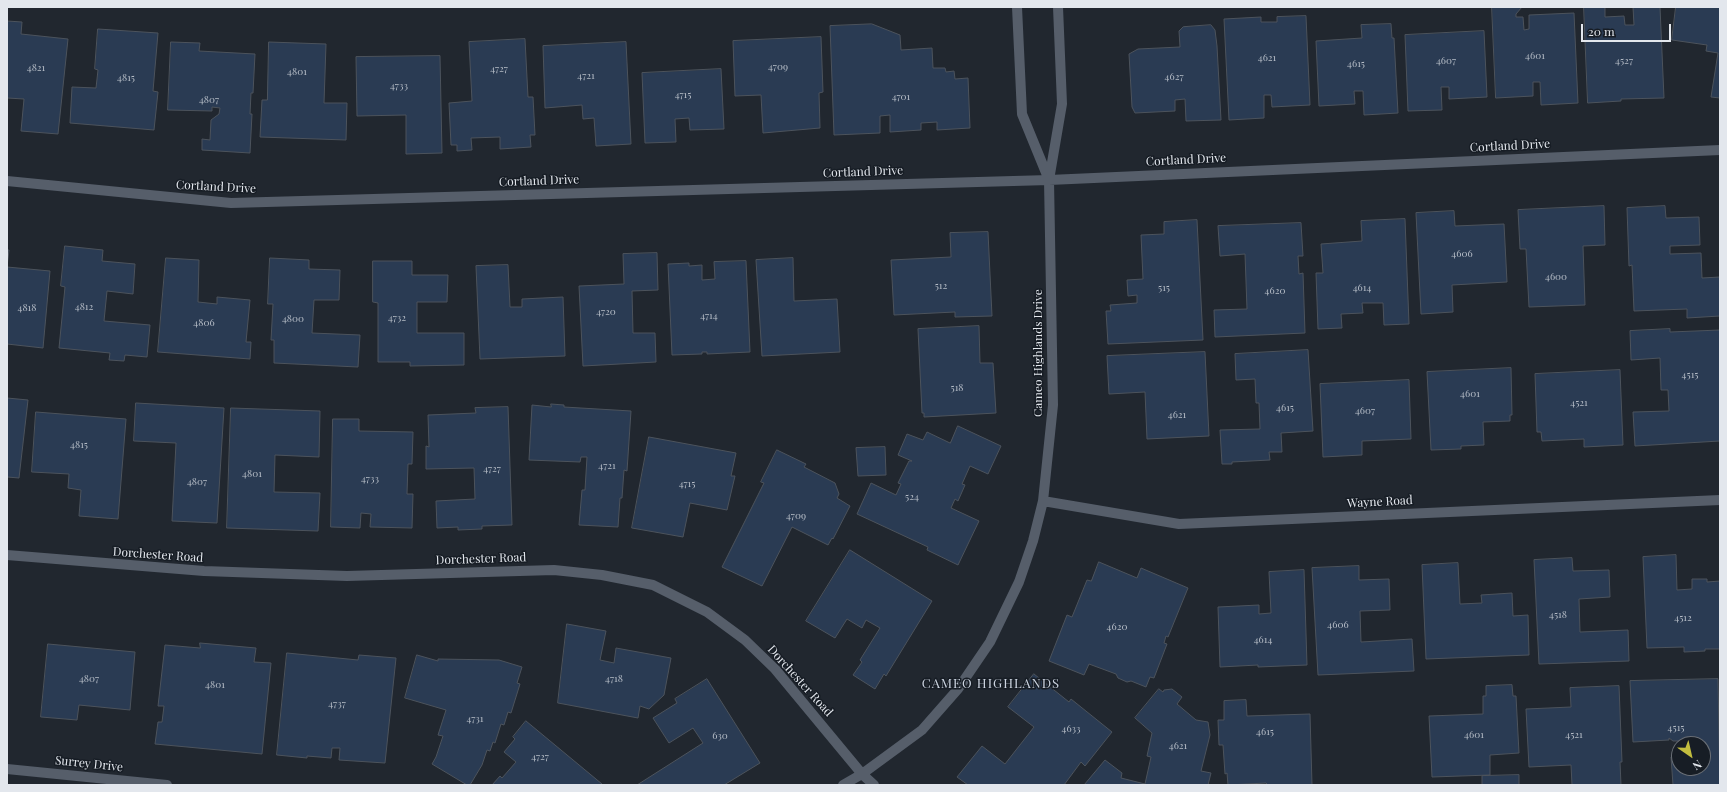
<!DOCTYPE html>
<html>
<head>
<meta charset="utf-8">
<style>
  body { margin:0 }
  #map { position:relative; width:1727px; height:792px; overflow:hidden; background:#21272f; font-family:"Playfair Display",serif }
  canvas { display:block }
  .frame { position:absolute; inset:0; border:8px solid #e3e7ed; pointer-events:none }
  .north { position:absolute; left:1671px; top:736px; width:40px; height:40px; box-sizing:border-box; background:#171d25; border:1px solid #696e75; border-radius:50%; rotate:146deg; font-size:11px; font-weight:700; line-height:16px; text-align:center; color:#e3e7ed }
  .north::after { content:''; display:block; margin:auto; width:14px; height:18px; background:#c2bd3f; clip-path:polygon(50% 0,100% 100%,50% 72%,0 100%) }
  .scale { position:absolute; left:1581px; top:24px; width:90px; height:18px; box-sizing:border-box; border:2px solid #e3e7ed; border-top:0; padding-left:5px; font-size:12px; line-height:14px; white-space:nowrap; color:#e3e7ed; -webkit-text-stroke:3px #171d25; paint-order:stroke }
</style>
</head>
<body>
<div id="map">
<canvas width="1727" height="792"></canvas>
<div class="frame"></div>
<div class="north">N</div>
<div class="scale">20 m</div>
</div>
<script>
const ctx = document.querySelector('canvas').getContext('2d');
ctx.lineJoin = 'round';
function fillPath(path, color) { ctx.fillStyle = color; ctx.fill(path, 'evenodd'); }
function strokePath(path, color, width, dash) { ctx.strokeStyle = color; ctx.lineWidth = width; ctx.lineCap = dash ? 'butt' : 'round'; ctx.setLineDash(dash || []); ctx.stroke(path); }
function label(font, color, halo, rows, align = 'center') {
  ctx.font = font + ' "Playfair Display",serif'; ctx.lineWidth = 3; ctx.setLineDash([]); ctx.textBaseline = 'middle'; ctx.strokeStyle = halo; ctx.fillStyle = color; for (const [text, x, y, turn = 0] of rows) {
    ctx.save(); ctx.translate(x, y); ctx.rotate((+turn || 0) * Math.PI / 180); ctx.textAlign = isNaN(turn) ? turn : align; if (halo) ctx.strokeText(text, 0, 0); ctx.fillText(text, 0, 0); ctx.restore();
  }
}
const building = new Path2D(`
  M1492,7H1522L1516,14V17H1523L1524,30L1529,29V15L1574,13L1578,103L1541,105L1540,82H1533V96L1496,98Z
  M1584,7H1605V17L1624,16L1625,25H1634L1633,7H1660L1664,98L1621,99V101L1588,103Z
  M1676,7H1720V98L1711,97L1718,53L1706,51L1707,45L1672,40Z
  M1306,16L1310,105L1272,107L1271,95H1264V118L1229,120L1224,19L1261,17V22H1277V17Z
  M7,21L22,22L21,34L68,39L58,134L21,131L24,99L7,98Z
  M872,24L900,35L901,50L932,48L933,68H945L946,72L954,71L955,79L968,78L970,128L937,130V122L921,123V130L890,132V115L880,116V133L834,135L830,26Z
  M1391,24L1392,38H1394L1398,113L1364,115L1363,91H1354L1355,104L1319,106L1316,41L1362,38L1361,25Z
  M1211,25L1215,30L1217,46L1221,120L1186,121L1185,99L1175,100V111L1135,113L1132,107L1129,54L1138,49L1180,47L1179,31L1183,27Z
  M98,29L158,33L153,91L158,92L154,130L70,123L72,87L96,88L98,70L95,69Z
  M1484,31L1487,97L1449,99V87H1441L1442,110L1408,111L1405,35Z
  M821,37L823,92L819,93L820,128L763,133L761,95L735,96L733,41Z
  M525,39L528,97H533L535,135H530L531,147L500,149V137L471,138L472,150L457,151V145H451L449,103L472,101L469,42Z
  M171,42L200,43L199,51L255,54L253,93H251L250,114H252L250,153L202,150V139L210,140L211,120L219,114L220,108L212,107V111L168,110Z
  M269,42L326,44L324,103H347L346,140L260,137L262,100H267Z
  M626,42L631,144L596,146L594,118L583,119L582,105L545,108L543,46Z
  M440,56L442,153L406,154V115L357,116L356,57Z
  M721,69L724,129L690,130L689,118L675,119L676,142L645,143L642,73Z
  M1604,206L1605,245L1583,246L1585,305L1529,307L1526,249H1520L1518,210Z
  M1665,206L1666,218L1699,217L1700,245L1670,246V254L1701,253L1702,278L1720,277V316L1687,318V309L1634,311L1632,265L1629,266L1627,208Z
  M1454,211L1455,226L1504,224L1507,282L1452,285L1453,312L1421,314L1416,213Z
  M1405,219L1409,324L1384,325L1383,303H1362L1363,313L1341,314L1342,328L1318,329L1316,273H1323L1321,244L1362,241L1361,221Z
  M1197,220L1203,340L1108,344L1106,311H1111L1110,305L1137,303V295L1128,296L1127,280L1143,279L1141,235L1164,234V222Z
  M1301,223L1303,256H1298L1299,274L1303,273L1305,333L1215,337L1214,310L1247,309L1245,254L1220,256L1218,226Z
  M988,232L992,316L955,317V312L894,315L891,260L951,257L950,233Z
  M65,246L103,250L102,261L135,264L133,294L107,291L104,321L150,325L147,357L125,355L124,361L109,360L110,353L59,348L65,287L61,286Z
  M7,250H9L7,267L50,271L43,348L7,344Z
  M657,253L658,290L632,291L633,333H655L656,362L583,366L579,286L624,284L623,254Z
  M166,258L199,260L198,302L217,304V297L250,300L246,342H251L250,359L158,352Z
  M270,258L309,260V269L340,270L339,300H314L312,333L360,335L358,367L274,363V340H271L273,304H268Z
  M793,258L794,301L837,299L840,352L762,356L756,260Z
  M373,261H412V275H448L447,302H417V333H464V365L410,366V362H378V303L373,302Z
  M746,261L750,352L707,354V352H702V354L672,355L668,264L689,263V266L702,265V280L715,279L714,262Z
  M508,265L510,307H522V299L563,297L565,356L480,359L476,266Z
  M979,326L980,363H993L996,413L924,417V413H922L918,329Z
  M1670,329V332L1720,330V441L1635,446L1633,412L1669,411L1668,390H1661L1660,358L1631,360L1630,331Z
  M1308,350L1313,431L1281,433L1282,452H1269L1270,460L1232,462V464H1222L1220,430L1260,429L1259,403H1256L1255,379L1236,380L1235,354Z
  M1205,352L1209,436L1147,439L1145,392L1109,394L1107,356Z
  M1511,368L1512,415H1510V421L1483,422L1484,445L1461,446V449L1431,450L1427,372Z
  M1620,370L1623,445L1584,447V439L1542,441L1541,432H1537L1535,374Z
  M1409,380L1411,439L1362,441V455L1323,457L1320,384Z
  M7,398L28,400L19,478L7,477Z
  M136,403L224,408L217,523L172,521L176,443L134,441Z
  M551,404L564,405V407L631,411L627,471L624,470L622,498H620L618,527L579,525L582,490H585L587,457H581L580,462L529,460L532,405L551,407Z
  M508,407L512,525L482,526V529L458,530V527L437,528L436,501L475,499L474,468L426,469V446L429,447L428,415L476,413L475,408Z
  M231,408L320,411L319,457L275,455L274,492L320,493L318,531L227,528Z
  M36,412L126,419L118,519L79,516L81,490L68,488L69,474L32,472Z
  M333,419H359V431L413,432L412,464H408L407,494H413L412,528L370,527L371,514L361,513L360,528L331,527Z
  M958,426L1001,446L988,474L970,466L962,484L965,485L958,501L955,499L951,508L979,521L958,565L927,550L928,547L857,514L871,483L896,495L901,484L898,483L909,461H912L898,455L907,434L923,440L927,432L950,443Z
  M649,437L736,453L731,476H735L727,510L690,503L683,537L632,528Z
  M885,447L886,475L858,476L856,448Z
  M777,450L806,464L804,467L835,483L839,494L837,498L850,506L833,539L832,538L828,545L792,527L762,586L722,567L764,483L761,482Z
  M850,550L932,601L886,676L884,674L875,689L853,675L862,662L860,660L880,628L866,620L862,628L847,619L835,638L806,621Z
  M1676,555L1677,590L1692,589V579H1707V582L1720,581V649H1705V651L1684,652V647L1647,648L1643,557Z
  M1572,558L1573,571L1609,570L1610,597L1579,599L1580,632L1628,630L1629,661L1539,664L1534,560Z
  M1099,562L1137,578L1141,568L1188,588L1168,637L1166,636L1164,643L1167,644L1154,678L1150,677L1146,687L1131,681L1127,682L1118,678L1116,674L1089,664L1084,675L1049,661L1067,615L1072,617L1087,580L1091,581Z
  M1458,563L1460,604L1482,603L1481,595L1512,593L1513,616L1528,615L1529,655L1426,659L1422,565Z
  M1359,566V580L1389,579L1390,610L1360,611L1361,642L1412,639L1414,671L1318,675L1312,568Z
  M1304,570L1307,665L1258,667V665L1220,667L1218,607L1259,605V614L1271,613L1269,572Z
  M567,624L606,631L600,660L614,663L616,648L671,658L664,695L649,709L640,706L638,718L558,703Z
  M200,643L256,648L254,662L271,663L262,754L155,744L158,722H162L164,706H158L165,645L200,648Z
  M48,644L135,652L130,710L79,705L77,720L41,717Z
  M287,653L358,660L359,655L396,658L385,763L339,760L340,748H332L331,758L307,756V758L277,755Z
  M417,655L438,661V659L499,660L522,667L517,683L520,684L511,713L508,712L504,725L501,724L495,743L493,742L490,751L487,750L482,765L470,785H467L432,764L436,757L443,736L438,735L446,710L405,698Z
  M1034,674L1069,702L1071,699L1112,732L1085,766L1081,762L1064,785H968L957,777L982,746L1005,764L1034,727L1008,707Z
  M707,679L760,763L724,785H637L703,743L693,728L669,743L653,718L677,703L675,699Z
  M1718,679L1720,785H1673L1671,757L1679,756V768H1703V744H1685V738L1678,741H1673L1669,738V740L1633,742L1630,681Z
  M1512,685L1513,696H1516L1519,753L1490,755V775L1432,777L1429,716L1483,714V696H1486V686Z
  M1619,686L1622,762H1620L1621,785H1572L1571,765L1529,767L1526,709L1571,707L1570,688Z
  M1159,689L1163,692L1164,690L1172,689L1182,697L1177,704L1196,720L1208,722L1210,735L1201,771L1211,773L1208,785H1084L1105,760L1122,773L1121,778L1145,784L1151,757L1147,756L1152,733L1135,718Z
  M1246,700L1247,716L1310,714L1312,785H1268L1266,783L1228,785L1227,773L1225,774L1223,745H1219L1218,720H1224V701Z
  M526,721L602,784V785H492L500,776L502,778L516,762L504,752L515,739L513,737Z
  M1519,775V785H1482V776Z`);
const minor = new Path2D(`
  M1017,7L1022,114L1049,180
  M7,181L231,203L1049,180L1720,150
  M1043,501L1179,524L1720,500
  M7,555L204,571L347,576L554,570L602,575L653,585L707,612L745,640L775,669L862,774L874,785
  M7,769L167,785
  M843,785L862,774L922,730L958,689L990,642L1019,582L1033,541L1043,501L1053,405L1049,180L1062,104L1058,7`);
const numberNames = [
  ["4601",1535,56],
  ["4621",1267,58],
  ["4607",1446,61],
  ["4527",1624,61],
  ["4615",1356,64],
  ["4709",778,67],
  ["4821",36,68],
  ["4727",499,69],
  ["4801",297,72],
  ["4721",586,76],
  ["4627",1174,77],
  ["4815",126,78],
  ["4733",399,86],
  ["4715",683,95],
  ["4701",901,97],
  ["4807",209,100],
  ["4606",1462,254],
  ["4600",1556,277],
  ["512",941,286],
  ["515",1164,288],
  ["4614",1362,288],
  ["4620",1275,291],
  ["4812",84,307],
  ["4818",27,308],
  ["4720",606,312],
  ["4714",709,316],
  ["4732",397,318],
  ["4800",293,319],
  ["4806",204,323],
  ["4515",1690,375],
  ["518",957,388],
  ["4601",1470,394],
  ["4521",1579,403],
  ["4615",1285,408],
  ["4607",1365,411],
  ["4621",1177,415],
  ["4815",79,445],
  ["4721",607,466],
  ["4727",492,469],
  ["4801",252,474],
  ["4733",370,479],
  ["4807",197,482],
  ["4715",687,484],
  ["524",912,497],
  ["4709",796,516],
  ["4518",1558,615],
  ["4512",1683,618],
  ["4606",1338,625],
  ["4620",1117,627],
  ["4614",1263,640],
  ["4807",89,679],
  ["4718",614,679],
  ["4801",215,685],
  ["4737",337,704],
  ["4731",475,719],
  ["4515",1676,728],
  ["4633",1071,729],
  ["4615",1265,732],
  ["4601",1474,735],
  ["4521",1574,735],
  ["630",720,736],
  ["4621",1178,746],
  ["4727",540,757]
];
const streetNames = [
  ["Cortland Drive",1510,146,-3],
  ["Cortland Drive",1186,160,-3],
  ["Cortland Drive",863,172,-2],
  ["Cortland Drive",539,181,-2],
  ["Cortland Drive",216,187,3],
  ["Cameo Highlands Drive",1038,353,-90],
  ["Wayne Road",1380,502,-3],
  ["Dorchester Road",158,555,4],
  ["Dorchester Road",481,559,-2],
  ["Dorchester Road",800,681,48],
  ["Surrey Drive",89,764,6]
];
const neighbourhoodNames = [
  ["CAMEO HIGHLANDS",991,684]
];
fillPath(building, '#2a3b53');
strokePath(building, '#4c535c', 1);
strokePath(minor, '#565e6a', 10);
label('10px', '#b5bcc6', null, numberNames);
label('12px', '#e3e7ed', '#171d25', streetNames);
ctx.letterSpacing = '1px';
label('13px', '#cdd5e1', '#171d25', neighbourhoodNames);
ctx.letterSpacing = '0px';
</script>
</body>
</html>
